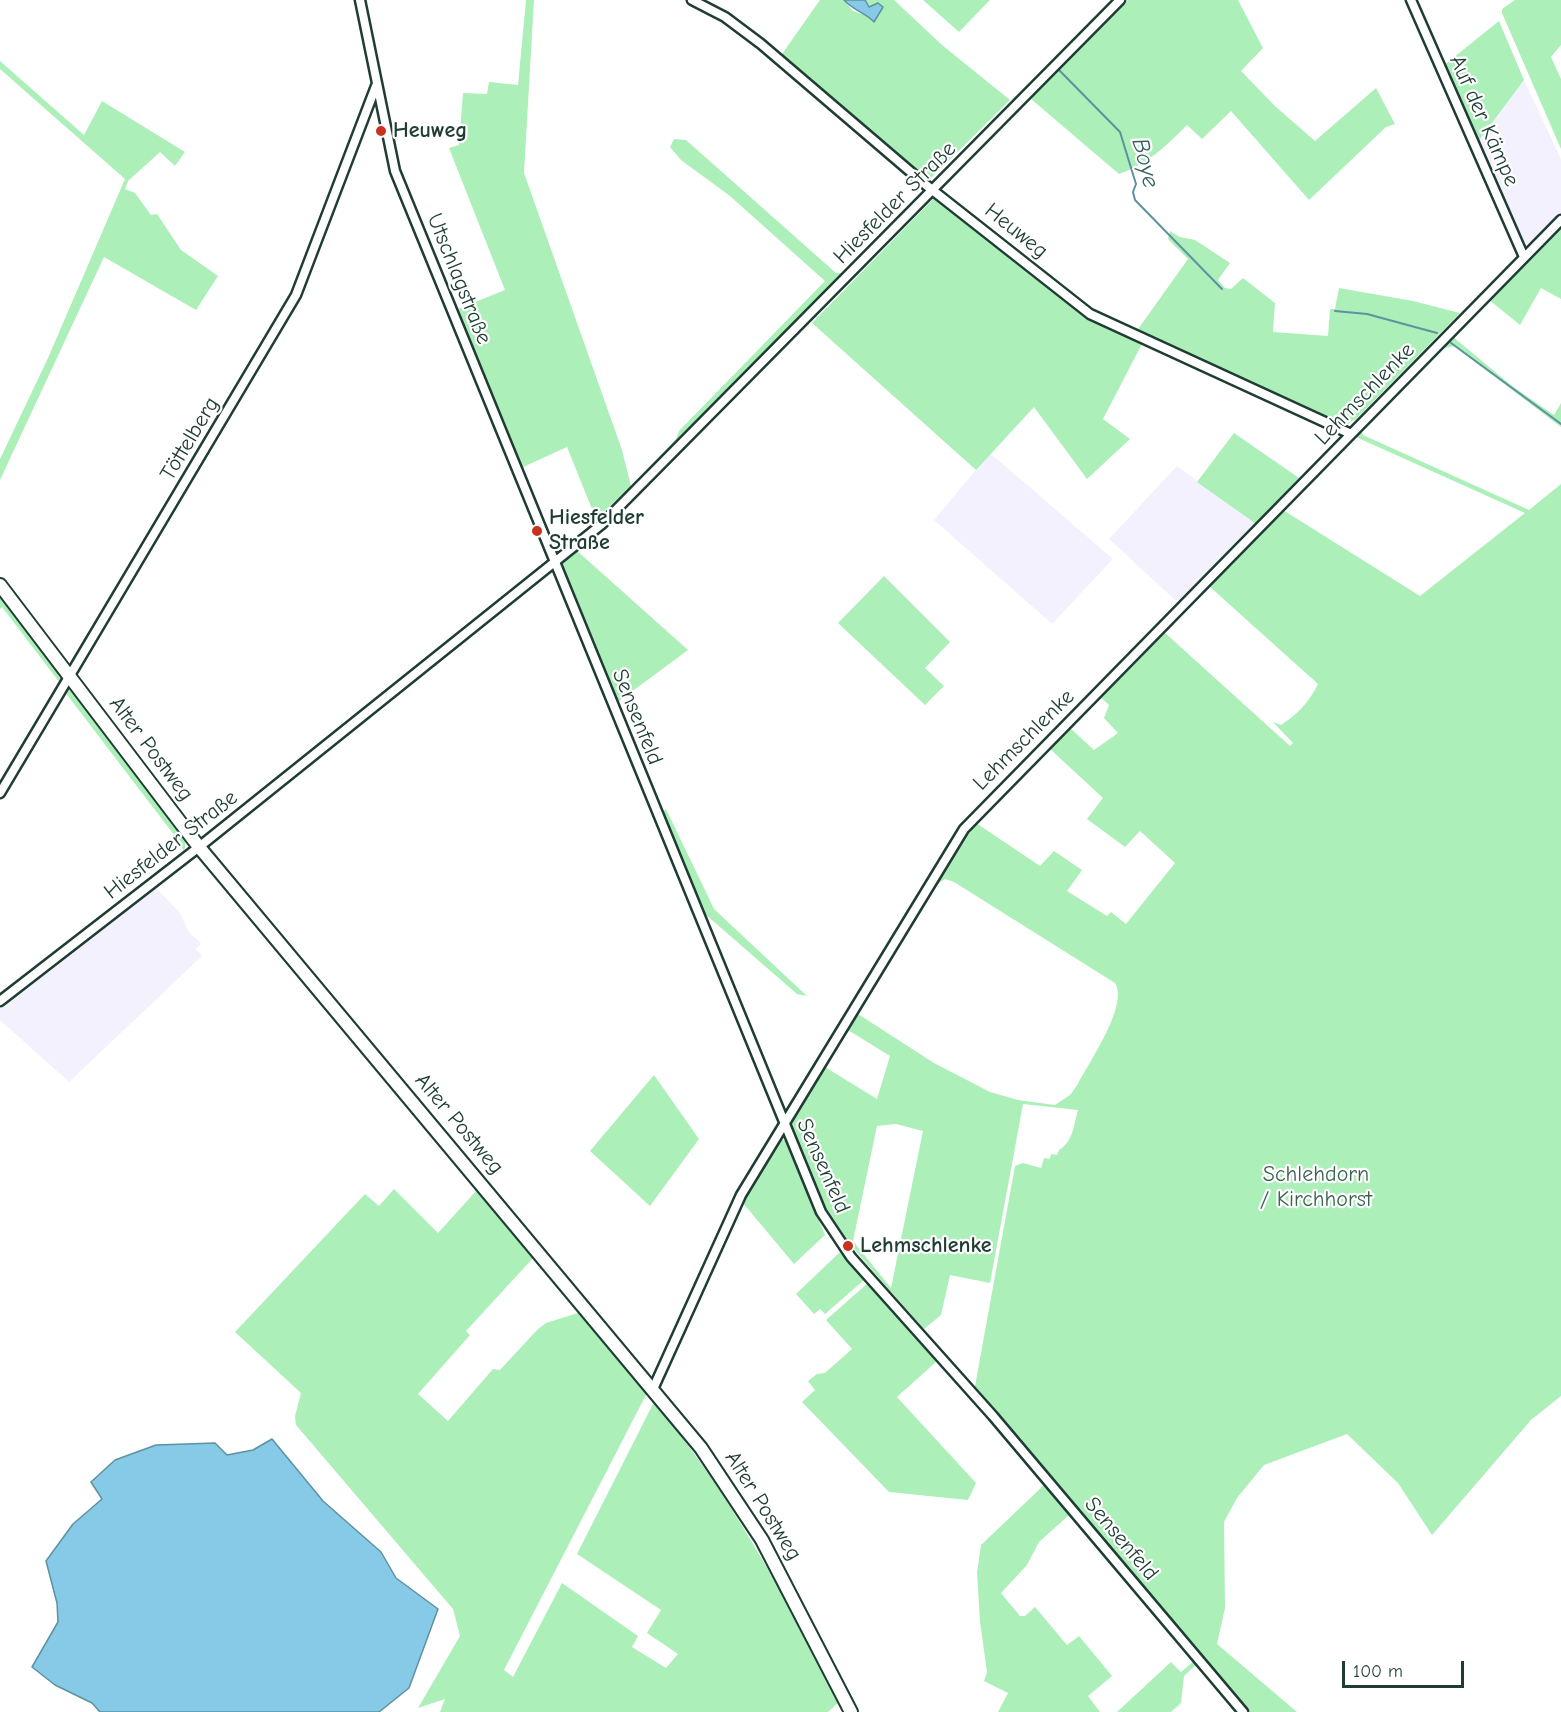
<!DOCTYPE html>
<html>
<head>
<meta charset="utf-8">
<style>
  body { margin:0 }
  #map { position:relative; width:1561px; height:1712px; overflow:hidden; background:#fff; font-family:"Comic Neue",sans-serif }
  canvas { display:block }
  .scale { position:absolute; left:1342px; top:1661px; width:122px; height:27px; box-sizing:border-box; border:3px solid #1f3d34; border-top:0; padding-left:8px; font-size:18px; line-height:21px; white-space:nowrap; color:#1f3d34; -webkit-text-stroke:4px #fff; paint-order:stroke }
</style>
</head>
<body>
<div id="map">
<canvas width="1561" height="1712"></canvas>
<div class="scale">100 m</div>
</div>
<script>
const ctx = document.querySelector('canvas').getContext('2d');
ctx.lineJoin = 'round';
function fillPath(path, color) { ctx.fillStyle = color; ctx.fill(path, 'evenodd'); }
function strokePath(path, color, width, dash) { ctx.strokeStyle = color; ctx.lineWidth = width; ctx.lineCap = dash ? 'butt' : 'round'; ctx.setLineDash(dash || []); ctx.stroke(path); }
function label(font, color, halo, rows, align = 'center') {
  ctx.font = font + ' "Comic Neue",sans-serif'; ctx.lineWidth = 4.5; ctx.setLineDash([]); ctx.textBaseline = 'middle'; ctx.strokeStyle = halo; ctx.fillStyle = color; for (const [text, x, y, turn = 0] of rows) {
    ctx.save(); ctx.translate(x, y); ctx.rotate((+turn || 0) * Math.PI / 180); ctx.textAlign = isNaN(turn) ? turn : align; if (halo) ctx.strokeText(text, 0, 0); ctx.fillText(text, 0, 0); ctx.restore();
  }
}
const built = new Path2D(`
  M1524,80L1561,159V214L1528,244L1518,236L1477,143Z
  M990,453L1113,559L1052,624L934,520Z
  M1177,466L1256,524L1189,594L1181,600H1175L1109,539Z
  M155,887L180,913L188,931L201,943L196,949L202,956L69,1082L0,1020V1007Z`);
const green = new Path2D(`
  M526,0H534L524,173L622,450L631,486L676,439L679,431L825,281L730,196L681,160L670,147L674,139L686,140L836,273H846L634,490L630,487L596,519L567,447L521,468L458,309L505,290L449,148L459,145L463,93L487,94L489,82L518,85Z
  M820,0H844L853,11L862,14L875,5L869,7L865,0H894L942,45L1010,100L929,180L782,54Z
  M923,0H990L959,32Z
  M1128,0H1238L1263,48L1241,71L1276,107L1315,141L1376,88L1395,124L1386,127L1309,200L1231,111L1202,139L1187,125C1166,146 1148,164 1119,174L1031,99Z
  M1515,0H1561V45L1551,57L1561,79V149L1502,13V9Z
  M1499,21L1524,80L1477,143L1443,66Z
  M0,61L84,135L102,101L185,152L175,166L160,152L128,181L125,189L135,193L151,215L157,214L181,250L218,276L196,310L104,257L0,480V459L48,358L125,179L0,69Z
  M936,196L1090,321L1143,342L1103,419L1130,439L1087,479L1034,407L976,470L812,323Z
  M1561,227V299L1541,288L1520,325L1488,299Z
  M1170,231L1180,237L1195,240L1230,263L1218,280L1225,288L1231,289L1243,278L1275,303L1273,332L1328,336L1330,309H1335L1339,288L1413,301L1460,313L1356,419L1346,425L1136,332L1188,259L1168,239Z
  M1452,336L1512,386L1554,415L1561,403V427L1454,346L1445,348L1434,356Z
  M1361,431L1363,435L1529,510L1561,484V1396L1531,1420L1432,1535L1398,1483L1347,1434L1264,1465L1237,1498L1224,1522L1225,1608L1217,1644L1297,1712H1250L975,1386L1015,1166L1023,1163L1041,1168L1044,1158L1050,1159L1051,1154L1057,1155L1059,1150C1073,1142 1074,1124 1078,1110L1023,1104L990,1283L950,1275L941,1315L924,1329C868,1263 811,1214 790,1124L836,1042H840L825,1067L877,1099L890,1056L848,1030L941,870L945,872L976,823L1040,866L1054,851L1082,870L1067,891L1107,916L1111,912L1126,924L1175,863L1140,831L1125,847L1087,819L1103,798L1049,748L1069,727L1094,750L1118,733L1104,718L1109,705L1100,697L1164,632L1290,746L1293,743L1273,722L1281,725C1298,714 1309,702 1318,684L1209,586L1283,510L1420,596L1525,513L1356,437ZM945,879L954,882L1115,983C1129,1005 1089,1062 1078,1084L1070,1095L1055,1105L1018,1100L990,1092L934,1063L858,1014L936,885ZM896,1124L923,1131L891,1288L853,1241L877,1126Z
  M1234,433L1299,478L1256,524L1197,482Z
  M575,549L688,650L615,704L556,565Z
  M884,576L950,642L925,668L944,686L925,705L838,623Z
  M0,596L63,678L60,683L2,607L0,609Z
  M68,689H72L184,834L186,840L184,853L181,844L65,692Z
  M666,809L714,909L807,996L797,994L705,914L662,812Z
  M654,1075L699,1139L650,1206L590,1151Z
  M781,1140H785L825,1235L794,1264L743,1203Z
  M394,1189L438,1233L477,1190L534,1257L466,1331L470,1335L418,1394L448,1421L493,1369L500,1370L537,1330L546,1323L581,1312L648,1391L504,1670L513,1677L562,1583L638,1636L632,1647L666,1668L678,1654L647,1633L661,1610L577,1554L654,1402C732,1496 783,1594 839,1702L828,1712H440L445,1699L418,1708L460,1636L453,1609L296,1425L295,1416L301,1393L235,1332L365,1194L379,1206Z
  M840,1252L864,1280L825,1314L820,1309L814,1314L796,1294Z
  M868,1283L937,1361L897,1397L976,1483L968,1500L889,1492L802,1402L815,1390L808,1381L817,1374L825,1373L852,1349L826,1320Z
  M1044,1485L1069,1515L1039,1542L1027,1565L1001,1593L1020,1616H1025L1035,1607L1067,1645L1079,1636L1112,1676L1088,1696L1100,1712H998L1008,1693L984,1681L987,1672L980,1622L977,1573L981,1545Z
  M1195,1660L1198,1663L1184,1676L1181,1703L1171,1712H1117L1171,1662L1181,1672Z`);
const water = new Path2D(`
  M844,0H865L869,7L878,3L883,7L874,22C866,13 854,11 844,0Z
  M272,1439L323,1501L381,1552L396,1578L438,1609L409,1688L379,1712H100L92,1703L55,1685L32,1667L58,1622L57,1603L46,1561L73,1524L102,1499L91,1482L115,1460L156,1445L215,1443L227,1455L253,1450Z`);
const stream = new Path2D(`
  M1059,70L1120,132L1136,184L1133,192L1135,200L1222,289
  M1335,311L1367,314L1437,333
  M1451,343L1561,424`);
const minor = new Path2D(`
  M360,0L395,171L821,1212L851,1257L993,1416L1243,1712
  M692,0L725,17L761,44L926,185L1090,314L1351,434
  M1411,0L1524,257
  M0,793L296,295L376,86
  M0,1001L199,847L602,524L1120,0
  M653,1389L741,1195L964,829L1561,220`);
const secondary = new Path2D(`
  M0,585L199,847L701,1448L762,1540L851,1712`);
const markers = [
  [381,131,6,"#c8321e"],
  [537,531,6,"#c8321e"],
  [848,1246,6,"#c8321e"]
];
const streetNames = [
  ["Auf der Kämpe",1484,121,66],
  ["Hiesfelder Straße",895,203,-45],
  ["Heuweg",1016,231,39],
  ["Utschlagstraße",459,279,68],
  ["Lehmschlenke",1365,394,-46],
  ["Töttelberg",190,439,-59],
  ["Sensenfeld",637,717,68],
  ["Lehmschlenke",1024,740,-45],
  ["Alter Postweg",151,749,53],
  ["Hiesfelder Straße",171,845,-38],
  ["Alter Postweg",459,1124,50],
  ["Sensenfeld",823,1166,66],
  ["Alter Postweg",763,1506,58],
  ["Sensenfeld",1121,1539,50]
];
const poiNames = [
  ["Heuweg",393,131],
  ["Hiesfelder",549,518],
  ["Straße",549,543],
  ["Lehmschlenke",860,1246]
];
const parkNames = [
  ["Schlehdorn",1316,1175],
  ["/ Kirchhorst",1316,1200]
];
const waterNames = [
  ["Boye",1145,163,76]
];
fillPath(built, '#f4f1fe');
fillPath(green, '#acefb9');
fillPath(water, '#86cae7');
strokePath(water, '#5d929f', 1.5);
strokePath(stream, '#5d929f', 2);
strokePath(minor, '#1f3d34', 13);
strokePath(secondary, '#1f3d34', 16);
strokePath(minor, '#fff', 8);
strokePath(secondary, '#fff', 12);
for (const [x, y, r, color] of markers) { const dot = new Path2D(); dot.arc(x, y, r, 0, 2 * Math.PI); ctx.fillStyle = color; ctx.fill(dot); strokePath(dot, '#fff', 2); }
label('22px', '#1f3d34', '#fff', streetNames);
label('bold 22px', '#1f3d34', '#fff', poiNames, 'left');
label('22px', '#3b614f', '#fff', parkNames);
label('italic 24px', '#396061', '#fff', waterNames);
</script>
</body>
</html>
